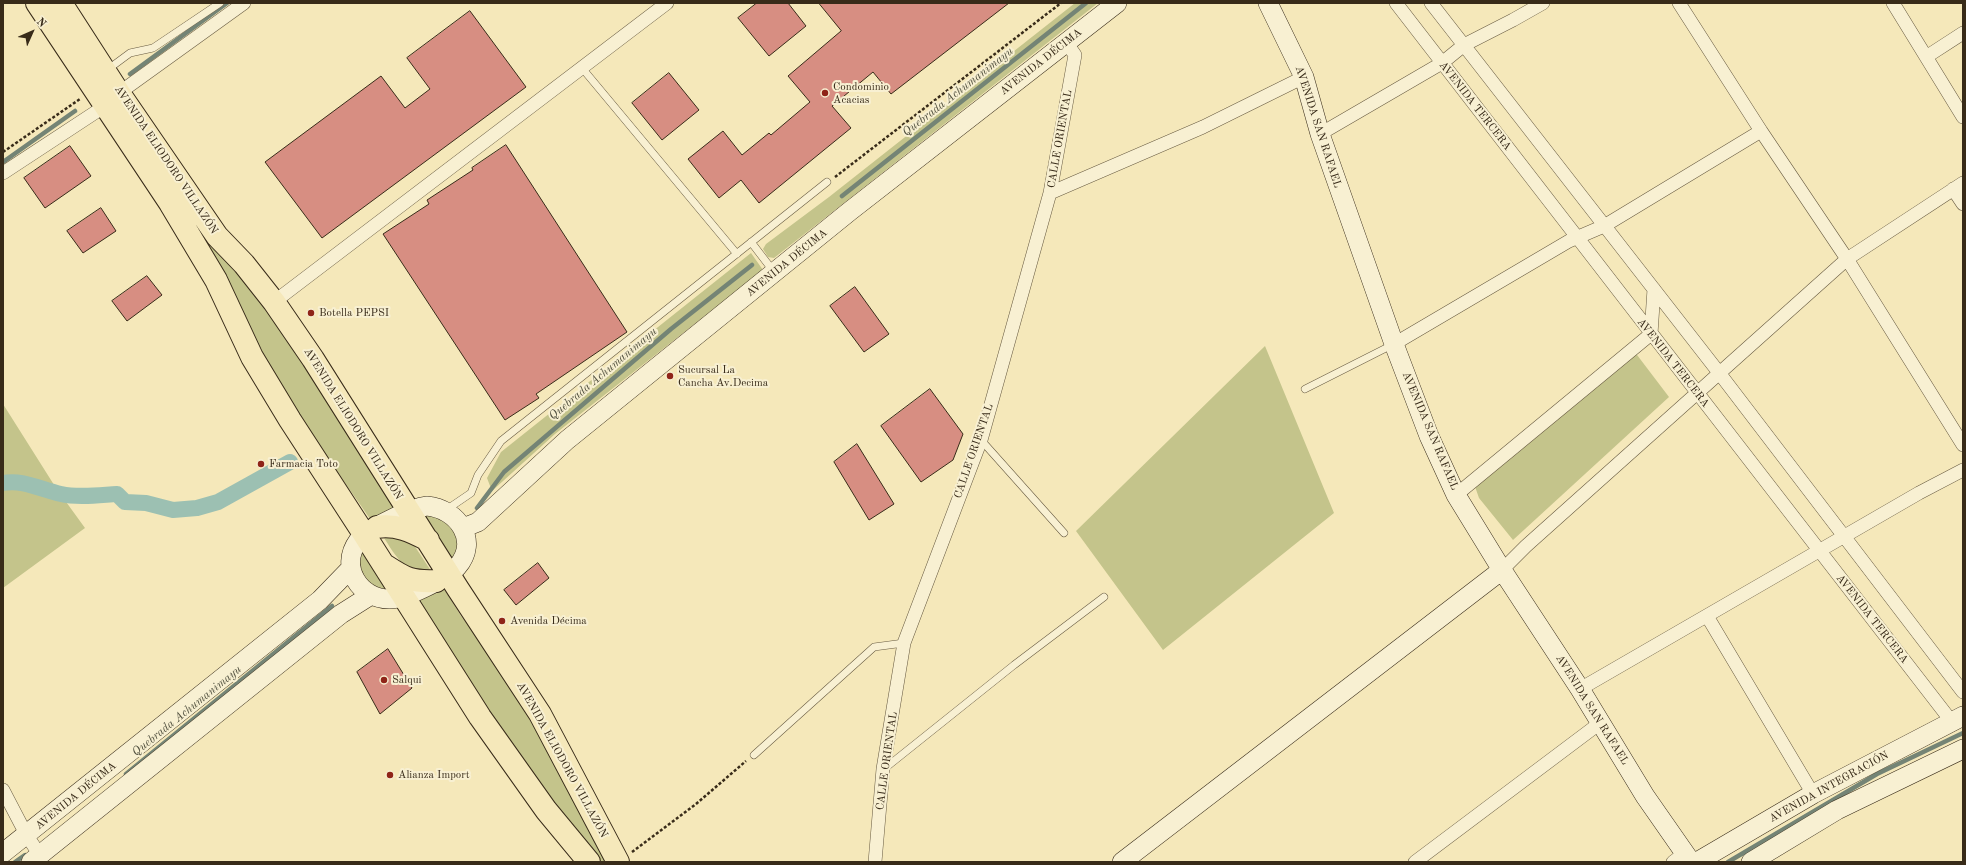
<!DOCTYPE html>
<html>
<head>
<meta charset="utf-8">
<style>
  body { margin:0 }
  #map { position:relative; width:1966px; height:865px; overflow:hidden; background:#f5e8ba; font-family:"Old Standard TT",serif }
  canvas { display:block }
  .frame { position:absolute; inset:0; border:4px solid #382b19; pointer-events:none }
  .north { position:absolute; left:12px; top:12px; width:40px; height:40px; -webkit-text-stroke:3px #f8f0d2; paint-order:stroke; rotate:45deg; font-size:11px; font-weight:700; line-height:16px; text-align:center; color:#382b19 }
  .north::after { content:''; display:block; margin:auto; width:14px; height:18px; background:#382b19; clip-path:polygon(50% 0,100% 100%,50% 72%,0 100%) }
</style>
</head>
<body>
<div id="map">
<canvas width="1966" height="865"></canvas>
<div class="frame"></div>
<div class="north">N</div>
</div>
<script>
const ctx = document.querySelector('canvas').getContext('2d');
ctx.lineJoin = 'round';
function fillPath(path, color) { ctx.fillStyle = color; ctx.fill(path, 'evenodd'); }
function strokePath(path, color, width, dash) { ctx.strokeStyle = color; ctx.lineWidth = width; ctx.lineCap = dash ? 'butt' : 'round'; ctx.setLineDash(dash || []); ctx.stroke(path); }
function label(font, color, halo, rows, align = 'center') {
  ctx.font = font + ' "Old Standard TT",serif'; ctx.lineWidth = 4; ctx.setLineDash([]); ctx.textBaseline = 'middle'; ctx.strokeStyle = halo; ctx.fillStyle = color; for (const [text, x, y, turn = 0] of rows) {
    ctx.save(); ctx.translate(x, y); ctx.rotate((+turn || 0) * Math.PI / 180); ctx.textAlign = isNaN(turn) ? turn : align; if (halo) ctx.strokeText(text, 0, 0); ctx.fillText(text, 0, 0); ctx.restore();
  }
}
const green = new Path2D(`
  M1075,3H1098L774,258L768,257L763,249L766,244L829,197Z
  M161,174L235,268L289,341L397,507L370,519C347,484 320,451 296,416Z
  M751,253L763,270L555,434L492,491L487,478L501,452Z
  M1265,346L1334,513L1163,650L1076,531Z
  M1631,347L1669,397L1513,540L1479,498L1472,478Z
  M3,404L56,488L85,528L3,588Z
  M426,513L450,524L459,543L453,563L421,514Z
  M386,530L414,545L433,574C405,577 394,553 381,533Z
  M361,544L393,592L382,593L359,574Z
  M444,589L461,616L509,678L610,862H600L543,794L416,602Z`);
const stream = new Path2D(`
  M130,74L227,3
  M3,162L75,111
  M842,196L1086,3
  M477,508L504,472L671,329L752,265
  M126,774L332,606
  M15,862L25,855
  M1728,862L1877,774L1963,733`);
const canal = new Path2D(`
  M3,483C23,479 42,490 61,494C78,498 100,495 117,494L125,502L146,503L173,510L197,508L218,502L290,462`);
const building = new Path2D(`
  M757,3H788L806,26L769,56L738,18Z
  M819,3H1009L891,94L873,72L832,106L851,128L759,203L741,180L719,198L688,159L723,131L742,155L769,133L771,135L810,102L788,76L841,31Z
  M470,11L526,87L322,238L265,162L381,76L405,108L430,89L407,58Z
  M669,73L699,110L662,140L632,103Z
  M506,145L627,332L536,394L539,398L505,420L383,234L429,204L427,200L473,170L472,168Z
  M70,146L91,176L45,208L24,178Z
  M101,208L116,231L83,253L67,231Z
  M147,276L162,295L127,321L112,301Z
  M855,287L889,334L864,352L830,306Z
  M930,389L963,434L953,460L921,482L881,426Z
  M857,444L894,504L869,520L834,462Z
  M538,563L549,578L516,605L504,590Z
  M388,649L412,688L380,714L357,672Z`);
const path = new Path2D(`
  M3,152L80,99
  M835,177L1061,3
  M632,852L696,804L746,761`);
const lane = new Path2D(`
  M582,68L737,254
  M107,70L130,53L153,48L220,3
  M751,242L774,272
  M1305,389L1394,344
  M981,440L1064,533
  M446,510L471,493L478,475L501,441L827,182
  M754,755L874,647L904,643
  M884,769L1014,665L1104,597`);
const street = new Path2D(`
  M1396,3L1952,722
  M1431,3L1720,374L1963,692
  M1679,3L1761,131
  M1893,3L1963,117
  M1926,57L1963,33
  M119,93L244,3
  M1320,134L1442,63L1464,45L1513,20L1543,3
  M3,173L105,106
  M1953,189L1963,204
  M1050,193L1203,127L1304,77
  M274,302L667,3
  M1394,344L1569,241L1604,226L1761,131L1847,259L1963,445
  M1456,495L1651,334L1654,289
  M1502,570L1526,546L1847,259L1963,183
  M1707,616L1813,794
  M1580,689L1919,493L1963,470
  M3,790L27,836L40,855
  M875,862L883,769L904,643L981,440L1050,193L1075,55L1066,42
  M1415,862L1600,723
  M1673,862L1685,853`);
const secondary = new Path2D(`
  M1268,3L1304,77L1320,134L1394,344L1429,436L1456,495L1502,570L1580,689L1645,796L1691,862
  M427,506C458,509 480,541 457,567C447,578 404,600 389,599C360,599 339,567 358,541C366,529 412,508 427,506Z
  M463,528L478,522L567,440L850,211L1117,3
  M3,853L320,600L351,568
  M31,862L341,614L371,595
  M1122,862L1502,570
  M1697,862L1813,794L1963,716
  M1751,862L1837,810L1963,749`);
const highway = new Path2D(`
  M37,3L170,203L216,280L252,357L290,420L364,534L480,717L546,810L589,862
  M61,3L119,93L217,236L244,264L274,302L313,359L458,589L540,714L618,862
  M377,527C396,524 411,531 428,540
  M386,566C406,579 411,582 436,581`);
const markers = [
  [825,93,4,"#8f2418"],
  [311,313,4,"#8f2418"],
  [670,376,4,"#8f2418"],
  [261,464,4,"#8f2418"],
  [502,621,4,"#8f2418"],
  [384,680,4,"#8f2418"],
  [390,775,4,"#8f2418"]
];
const streetNames = [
  ["AVENIDA DÉCIMA",1041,62,-38],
  ["AVENIDA TERCERA",1475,106,52],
  ["AVENIDA SAN RAFAEL",1318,127,72],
  ["CALLE ORIENTAL",1060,139,-80],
  ["AVENIDA ELIODORO VILLAZÓN",166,160,56],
  ["AVENIDA DÉCIMA",787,263,-39],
  ["AVENIDA TERCERA",1673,363,52],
  ["AVENIDA ELIODORO VILLAZÓN",353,424,58],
  ["AVENIDA SAN RAFAEL",1430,431,67],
  ["CALLE ORIENTAL",974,451,-71],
  ["AVENIDA TERCERA",1872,619,52],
  ["AVENIDA SAN RAFAEL",1592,710,58],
  ["AVENIDA ELIODORO VILLAZÓN",562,760,61],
  ["CALLE ORIENTAL",887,761,-82],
  ["AVENIDA INTEGRACIÓN",1829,787,-29],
  ["AVENIDA DÉCIMA",76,796,-39]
];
const poiNames = [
  ["Condominio",833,87],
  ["Acacias",833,100],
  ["Botella PEPSI",319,313],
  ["Sucursal La",678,370],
  ["Cancha Av.Decima",678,383],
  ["Farmacia Toto",269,464],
  ["Avenida Décima",510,621],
  ["Salqui",392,680],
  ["Alianza Import",398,775]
];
const waterNames = [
  ["Quebrada Achumanimayu",958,92,-38],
  ["Quebrada Achumanimayu",603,374,-40],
  ["Quebrada Achumanimayu",187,711,-39]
];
fillPath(green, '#c4c48b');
strokePath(stream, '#748475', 4.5);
strokePath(canal, '#9cc0b2', 16);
fillPath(building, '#d78e82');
strokePath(building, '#382b19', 1);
strokePath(lane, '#675a41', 8);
strokePath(street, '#675a41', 14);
strokePath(secondary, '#382b19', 20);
strokePath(highway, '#382b19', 24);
strokePath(path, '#382b19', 2.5, [3, 2]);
strokePath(lane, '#f8f0d2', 7);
strokePath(street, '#f8f0d2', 13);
strokePath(secondary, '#f8f0d2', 19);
strokePath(highway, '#f5e8ba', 22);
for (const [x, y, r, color] of markers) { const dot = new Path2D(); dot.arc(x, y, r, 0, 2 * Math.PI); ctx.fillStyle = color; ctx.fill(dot); strokePath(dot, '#f8f0d2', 1.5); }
label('11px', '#382b19', '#f8f0d2', streetNames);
label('11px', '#382b19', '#f8f0d2', poiNames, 'left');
label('italic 12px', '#51503f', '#f8f0d2', waterNames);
</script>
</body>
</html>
